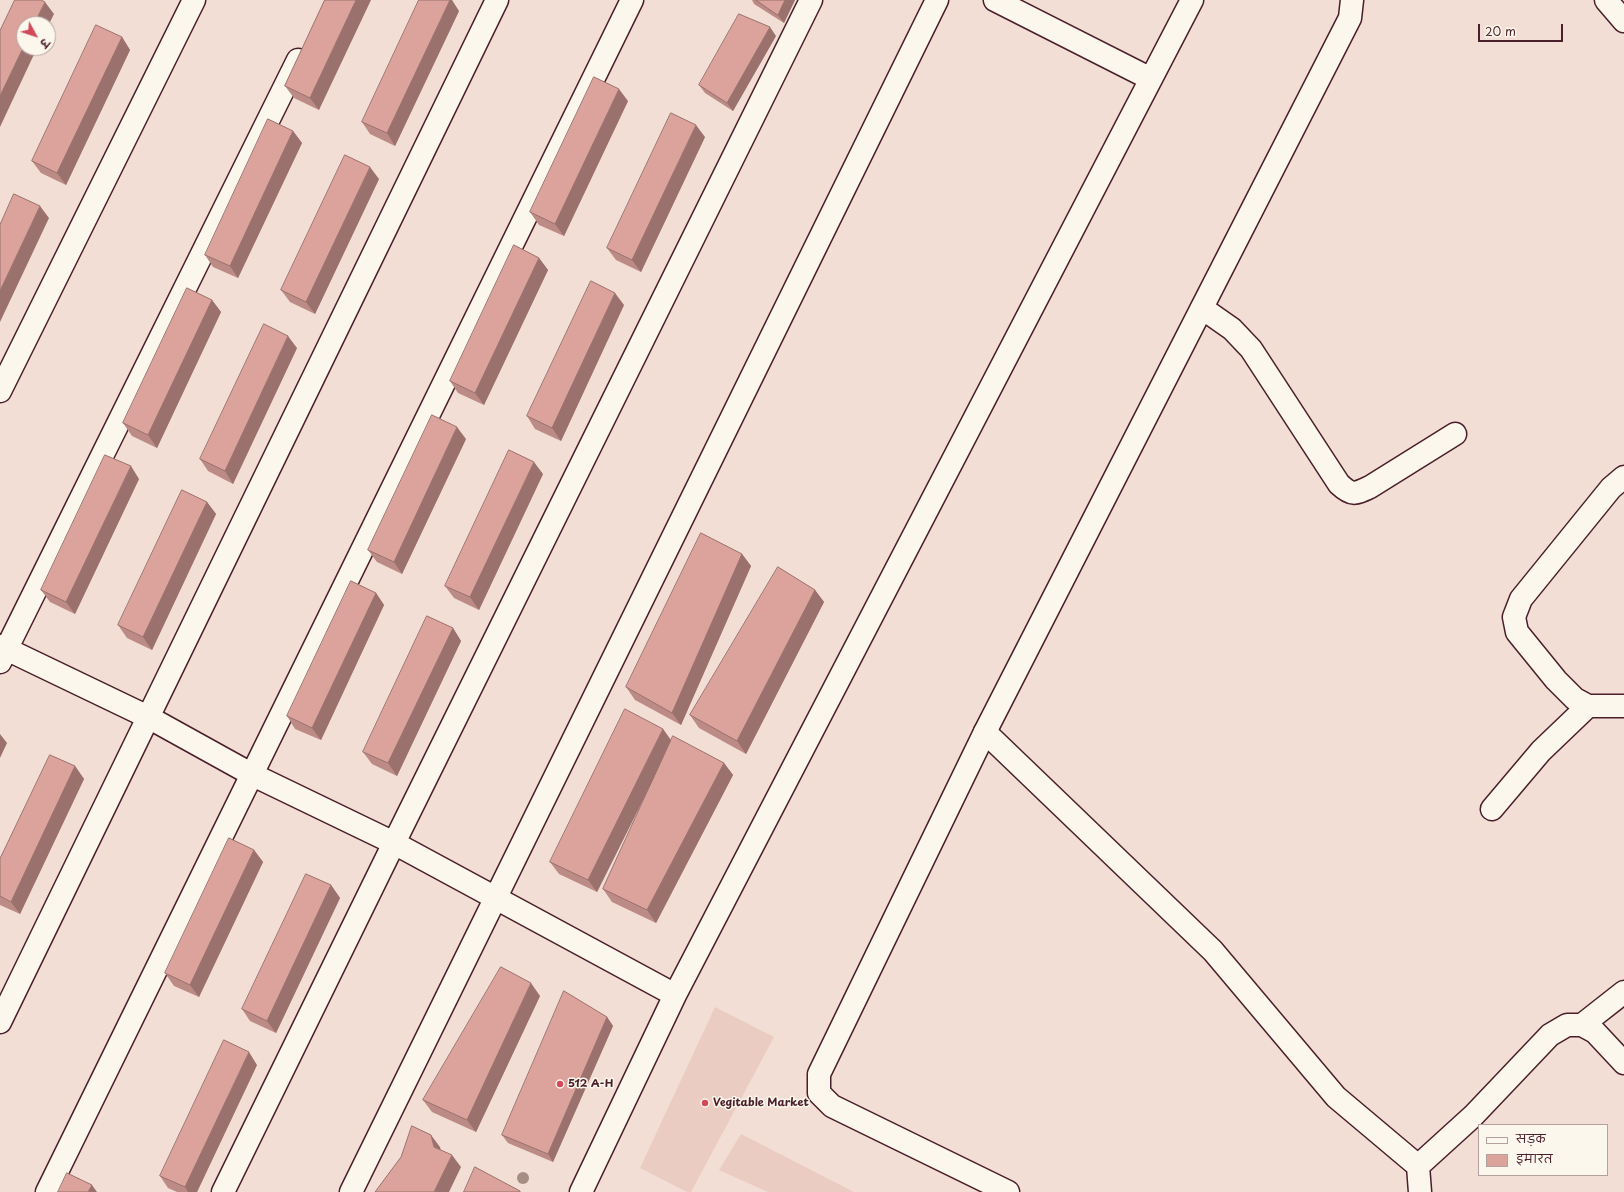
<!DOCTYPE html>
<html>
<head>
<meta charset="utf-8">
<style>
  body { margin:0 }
  #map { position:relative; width:1624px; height:1192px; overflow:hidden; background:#f2ded4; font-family:"Playpen Sans","Playpen Sans Deva",sans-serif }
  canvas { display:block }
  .legend { position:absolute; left:1478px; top:1124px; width:130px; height:52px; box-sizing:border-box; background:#fbf7ec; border:1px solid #b4a19f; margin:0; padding:5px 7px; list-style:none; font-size:12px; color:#4a1f2b }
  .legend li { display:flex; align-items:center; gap:8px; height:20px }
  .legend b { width:20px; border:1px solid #b4a19f }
  .north { position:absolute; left:16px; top:16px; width:40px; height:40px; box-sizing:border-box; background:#fbf7ec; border:1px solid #b4a19f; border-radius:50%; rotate:130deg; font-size:11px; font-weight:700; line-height:16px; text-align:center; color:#4a1f2b }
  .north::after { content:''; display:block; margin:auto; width:14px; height:18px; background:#d1495b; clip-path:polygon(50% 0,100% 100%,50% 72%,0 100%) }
  .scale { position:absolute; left:1478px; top:24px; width:85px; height:18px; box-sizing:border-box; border:2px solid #4a1f2b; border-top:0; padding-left:5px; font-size:12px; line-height:14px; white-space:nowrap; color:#4a1f2b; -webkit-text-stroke:3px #fbf7ec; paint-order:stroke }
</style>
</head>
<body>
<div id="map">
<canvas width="1624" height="1192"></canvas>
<ul class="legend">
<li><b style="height:5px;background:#fbf7ec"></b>सड़क</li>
<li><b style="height:11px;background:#dca29c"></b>इमारत</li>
</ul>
<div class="north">उ</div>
<div class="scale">20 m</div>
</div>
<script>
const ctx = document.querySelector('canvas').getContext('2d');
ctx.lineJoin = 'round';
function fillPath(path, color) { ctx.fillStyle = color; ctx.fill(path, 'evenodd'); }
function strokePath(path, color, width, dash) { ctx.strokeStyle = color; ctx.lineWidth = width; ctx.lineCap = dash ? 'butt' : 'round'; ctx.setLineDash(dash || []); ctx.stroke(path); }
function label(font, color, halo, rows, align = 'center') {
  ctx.font = font + ' "Playpen Sans",sans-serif'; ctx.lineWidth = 3; ctx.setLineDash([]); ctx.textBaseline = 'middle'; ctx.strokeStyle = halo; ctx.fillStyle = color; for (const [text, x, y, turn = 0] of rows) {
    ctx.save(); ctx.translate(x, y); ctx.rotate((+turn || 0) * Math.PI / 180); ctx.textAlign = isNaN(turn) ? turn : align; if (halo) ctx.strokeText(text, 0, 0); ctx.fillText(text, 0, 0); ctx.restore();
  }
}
const built = new Path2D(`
  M715,1007L774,1037L691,1192H687L640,1168Z
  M741,1134L854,1192H768L719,1170Z`);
const street = new Path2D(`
  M995,0L1151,79
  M1606,0L1624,21
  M1202,308L1232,329L1251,349L1339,484C1352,496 1355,494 1370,487L1455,434
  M0,391L194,0
  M1624,477L1611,488L1521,599L1514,617L1517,632L1556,680L1575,699L1588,706H1624
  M0,646L148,717L251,774L394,843L675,995
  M0,662L298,60
  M985,732L1213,951L1336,1097L1418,1166L1473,1116L1550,1035L1567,1025H1582L1595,1032L1624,1063
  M1492,809L1541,751L1588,706
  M0,1022L497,0
  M1582,1025L1624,992
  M1418,1166L1420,1192
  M47,1192L632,0
  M223,1192L394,843L811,0
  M351,1192L937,0
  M581,1192L675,995L1192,0`);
const secondary = new Path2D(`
  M1008,1192L832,1106L819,1093V1074L985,732L1350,18L1352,0`);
const trees = [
  [523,1178]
];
const wall = new Path2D(`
  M325,0L319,110L294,98L285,86Z
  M752,0H795L784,23L754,4Z
  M459,11L395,146L370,134L362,122Z
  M776,36L733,111L705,93L699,85Z
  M122,37L130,50L66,185L41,173L32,161Z
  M628,101L564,236L539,225L530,212Z
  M293,131L302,143L238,278L213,267L205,255Z
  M705,137L641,272L616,260L607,248Z
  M379,179L315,314L290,302L281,290Z
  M539,258L548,270L484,405L458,393L450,381Z
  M212,300L221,312L157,448L132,436L123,423Z
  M624,305L561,441L535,429L527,416Z
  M297,348L233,484L208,471L200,459Z
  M466,439L402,574L377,562L368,550Z
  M543,474L479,610L454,598L445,586Z
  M139,479L75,614L50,602L41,590Z
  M207,502L216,514L152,650L127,638L118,625Z
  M742,554L751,566L681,725L635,700L626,687Z
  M815,590L824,602L746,754L699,728L690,715Z
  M376,593L384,605L321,740L295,729L287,716Z
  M453,628L461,641L397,776L372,764L363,752Z
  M663,729L671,740L724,763L733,775L656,923L612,902L603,889L655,776L597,892L559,874L550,862Z
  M75,766L84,779L20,914L0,905V859Z
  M254,850L263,862L199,997L174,986L165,973Z
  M331,885L340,898L276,1033L250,1021L242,1009Z
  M540,996L476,1132L432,1112L423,1100Z
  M607,1017L613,1026L553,1162L508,1143L502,1135Z
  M257,1065L197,1192H177L168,1188L160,1176Z`);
const shadedWall = new Path2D(`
  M356,0H371L319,110L310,98Z
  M450,0H452L459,11L395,146L387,133Z
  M785,0H795L784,23L778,15Z
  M45,2L54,14L48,26V24H34Z
  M770,27L776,36L733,111L727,103Z
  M122,37L130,50L66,185L57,173Z
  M24,46V48H37L0,127V96Z
  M619,89L628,101L564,236L555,224Z
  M696,125L705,137L641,272L632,260Z
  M293,131L302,143L238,278L230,266Z
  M370,167L379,179L315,314L306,302Z
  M40,206L49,218L0,322V291Z
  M539,258L548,270L484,405L475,393Z
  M615,293L624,305L561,441L552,428Z
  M212,300L221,312L157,448L148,435Z
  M288,336L297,348L233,484L225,471Z
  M457,427L466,439L402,574L394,562Z
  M534,462L543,474L479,610L470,597Z
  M131,466L139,479L75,614L66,602Z
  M207,502L216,514L152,650L143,637Z
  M742,554L751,566L681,725L672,713Z
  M815,590L824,602L746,754L737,741Z
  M376,593L384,605L321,740L312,728Z
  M453,628L461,641L397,776L388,763Z
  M663,729L672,742L597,892L588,880Z
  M0,734L7,743L0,758Z
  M724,763L733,775L656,923L647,910Z
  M75,766L84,779L20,914L11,902Z
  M254,850L263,862L199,997L190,985Z
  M331,885L340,898L276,1033L267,1021Z
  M531,983L540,996L476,1132L467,1120Z
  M607,1017L613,1026L553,1162L548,1154Z
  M249,1052L257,1065L197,1192H188L185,1187Z
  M431,1135L440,1147L443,1159L434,1147Z
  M452,1155L461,1167L449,1192H434Z
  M92,1185L97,1192H88Z`);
const building = new Path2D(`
  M15,0H41L45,2L34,24H24V46L0,96V31Z
  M325,0H356L310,98L285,86Z
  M419,0H450L387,133L362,122Z
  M756,0H785L778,15Z
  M739,14L770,27L727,103L699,85Z
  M96,25L122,37L57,173L32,161Z
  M594,77L619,89L555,224L530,212Z
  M671,113L696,125L632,260L607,248Z
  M268,119L293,131L230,266L205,255Z
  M345,155L370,167L306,302L281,290Z
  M14,194L40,206L0,291V225Z
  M514,245L539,258L475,393L450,381Z
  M591,281L615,293L552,428L527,416Z
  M187,288L212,300L148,435L123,423Z
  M264,324L288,336L225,471L200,459Z
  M432,415L457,427L394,562L368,550Z
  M509,450L534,462L470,597L445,586Z
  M105,455L131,466L66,602L41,590Z
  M182,490L207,502L143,637L118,625Z
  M701,533L742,554L672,713L626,687Z
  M778,567L815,590L737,741L690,715Z
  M351,581L376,593L312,728L287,716Z
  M427,616L453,628L388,763L363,752Z
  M625,709L663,729L588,880L550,862Z
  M673,736L724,763L647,910L603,889Z
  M50,755L75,766L11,902L0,896V859Z
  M229,838L254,850L190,985L165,973Z
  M306,874L331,885L267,1021L242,1009Z
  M501,967L531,983L467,1120L423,1100Z
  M564,991L607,1017L548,1154L502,1135Z
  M224,1040L249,1052L185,1187L160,1176Z
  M412,1126L431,1135L434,1147L452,1155L434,1192H375L401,1157Z
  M475,1167L520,1191V1192H464Z
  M67,1173L92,1185L88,1192H58Z`);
const markers = [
  [560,1084,4,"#d1495b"],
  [705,1103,4,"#d1495b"]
];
const poiNames = [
  ["512 A-H",568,1084],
  ["Vegitable Market",713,1103]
];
fillPath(built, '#ebccc3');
strokePath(street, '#4a1f2b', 25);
strokePath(secondary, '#4a1f2b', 25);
strokePath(street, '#fbf7ec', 22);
strokePath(secondary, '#fbf7ec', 22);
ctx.fillStyle = '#a78e84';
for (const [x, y] of trees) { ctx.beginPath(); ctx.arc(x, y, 6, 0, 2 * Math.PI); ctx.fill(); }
fillPath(wall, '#bd8b86');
fillPath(shadedWall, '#9a716d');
fillPath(building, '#dca29c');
strokePath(building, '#9a716d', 1);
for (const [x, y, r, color] of markers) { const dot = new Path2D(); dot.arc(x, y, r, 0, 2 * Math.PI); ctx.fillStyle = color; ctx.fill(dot); strokePath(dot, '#fbf7ec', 1.5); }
label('bold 11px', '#4a1f2b', '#fbf7ec', poiNames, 'left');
</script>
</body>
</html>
